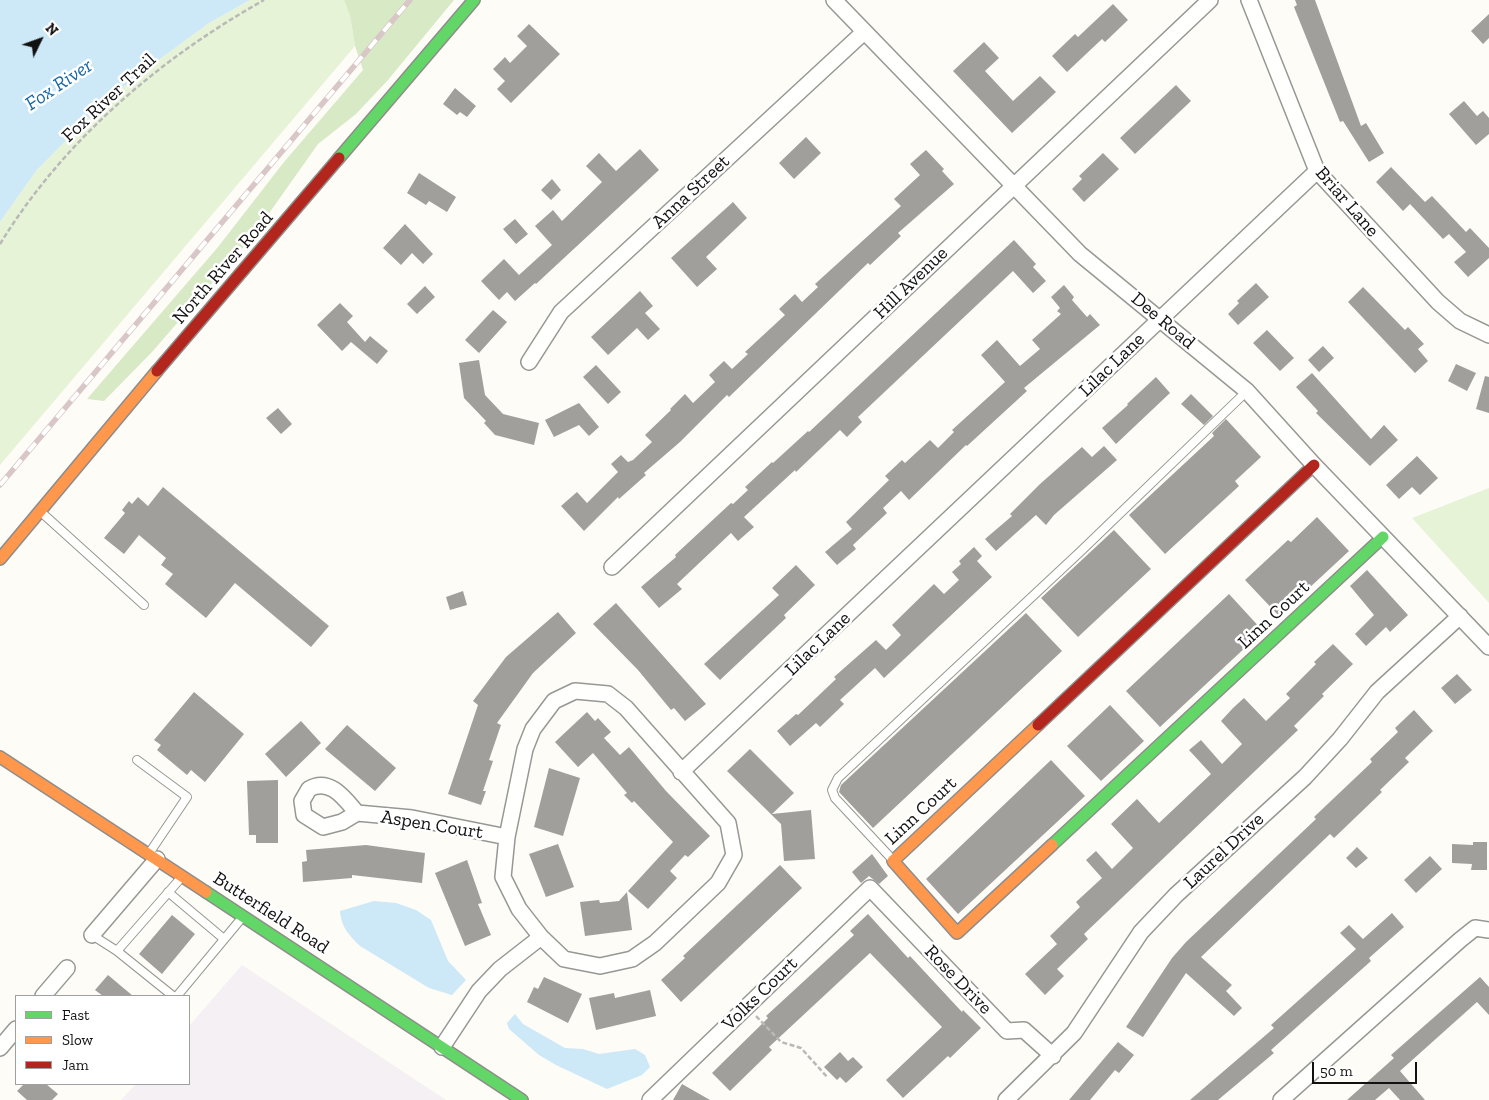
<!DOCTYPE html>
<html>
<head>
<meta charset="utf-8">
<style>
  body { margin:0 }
  #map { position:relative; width:1489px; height:1100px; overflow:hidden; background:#fdfcf7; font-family:"Zilla Slab",serif }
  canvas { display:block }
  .legend { position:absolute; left:15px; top:995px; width:175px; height:90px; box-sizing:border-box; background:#fff; border:1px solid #a0a0a0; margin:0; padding:6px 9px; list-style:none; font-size:15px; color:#111 }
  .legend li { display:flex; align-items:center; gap:10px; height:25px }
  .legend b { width:25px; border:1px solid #a0a0a0 }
  .north { position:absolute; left:15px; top:15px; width:50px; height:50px; -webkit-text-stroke:4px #fff; paint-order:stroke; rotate:48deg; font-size:14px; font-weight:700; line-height:20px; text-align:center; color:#111 }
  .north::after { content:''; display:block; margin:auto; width:18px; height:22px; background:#111; clip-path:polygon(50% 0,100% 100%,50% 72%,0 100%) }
  .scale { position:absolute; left:1312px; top:1062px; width:105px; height:22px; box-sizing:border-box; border:2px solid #111; border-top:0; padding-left:6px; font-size:15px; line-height:18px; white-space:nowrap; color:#111; -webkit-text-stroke:4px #fff; paint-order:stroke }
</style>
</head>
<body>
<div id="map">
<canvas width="1489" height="1100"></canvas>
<ul class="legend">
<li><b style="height:6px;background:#63d668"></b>Fast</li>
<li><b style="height:6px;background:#ff974d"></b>Slow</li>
<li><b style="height:6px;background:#b3261e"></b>Jam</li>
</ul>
<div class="north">N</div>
<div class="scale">50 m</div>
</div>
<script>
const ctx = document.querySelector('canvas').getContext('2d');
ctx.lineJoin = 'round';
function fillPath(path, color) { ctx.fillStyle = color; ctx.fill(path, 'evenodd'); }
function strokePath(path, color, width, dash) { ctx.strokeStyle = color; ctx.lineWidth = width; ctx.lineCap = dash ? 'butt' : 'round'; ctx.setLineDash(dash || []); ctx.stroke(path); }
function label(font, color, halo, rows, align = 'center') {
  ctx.font = font + ' "Zilla Slab",serif'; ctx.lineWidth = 5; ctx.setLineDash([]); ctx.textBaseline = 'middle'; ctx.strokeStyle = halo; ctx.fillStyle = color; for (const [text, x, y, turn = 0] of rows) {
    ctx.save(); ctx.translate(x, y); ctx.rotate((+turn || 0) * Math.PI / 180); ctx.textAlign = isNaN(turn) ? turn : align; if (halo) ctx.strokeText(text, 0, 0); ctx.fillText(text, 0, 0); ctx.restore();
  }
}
const industrial = new Path2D(`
  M242,965L446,1100H121L136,1084H189V1026Z`);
const green = new Path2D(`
  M250,0H344L350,16L355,46L0,465V222L36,171L87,119L134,78L209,23Z
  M1489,488V603L1412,518Z`);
const forest = new Path2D(`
  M344,0H454L388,80L356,114L318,144L253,236L152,352L104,401L87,399L218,247L284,162L363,70L355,46L350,16Z`);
const water = new Path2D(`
  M0,0H250L209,23L134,78L87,119L36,171L0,222Z
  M374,901L396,903L416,910L431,920L448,961L466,980L452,995L429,988L360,946C349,935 341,927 340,911Z
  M515,1014L523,1024L565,1048L583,1049L599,1054L635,1049L645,1055L650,1067L642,1075L607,1089L556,1065L539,1055L509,1029L507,1023Z`);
const building = new Path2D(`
  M1295,0H1315L1361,126L1366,123L1384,153L1369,162L1343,121L1340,122L1294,7L1297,5Z
  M1113,4L1128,20L1105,42L1102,39L1067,72L1052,56L1075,34L1078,37Z
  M1489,14V38L1483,44L1471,31Z
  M529,24L560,54L511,103L497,89L505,81L493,69L505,57L510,63L527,46L517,36Z
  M984,42L999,58L985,71L1013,101L1040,76L1056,92L1012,133L953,71Z
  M1176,85L1191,101L1135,154L1120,138Z
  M455,88L476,106L467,117L460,112L457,115L443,104Z
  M1464,101L1477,116L1483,111L1489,118V134L1476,145L1449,114Z
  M806,137L821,153L794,179L779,163Z
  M640,149L659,170L536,284L535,283L515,301L507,292L499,300L481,281L504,259L519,275L552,245L535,226L553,210L562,221L602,182L586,166L599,153L616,171Z
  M926,150L944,169L942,171L954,184L898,233L901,236L870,265L868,263L729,397L727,395L680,442L644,473L646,475L619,499L618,497L584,531L561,506L577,492L587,503L618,472L611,464L621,455L628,462L633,460L652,442L645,435L671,410L670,409L685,394L693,403L715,382L709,375L724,361L732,369L748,354L745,352L785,315L779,309L795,294L802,302L818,287L815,284L901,206L894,199L920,175L910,164Z
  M1103,153L1119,169L1084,202L1072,189L1082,179L1079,176Z
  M1391,167L1425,202L1432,196L1466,232L1470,228L1489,248V258L1468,277L1454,262L1466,252L1449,234L1443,239L1410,204L1403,211L1376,182Z
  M419,173L456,197L447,212L429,201L426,205L407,193Z
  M552,179L561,190L551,200L541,190Z
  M733,202L747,218L706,257L717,269L697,287L671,258Z
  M515,219L528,234L516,244L503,229Z
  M405,224L433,254L423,264L412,253L401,265L383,248Z
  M1014,240L1036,264L1033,267L1046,281L1033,293L1013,271L858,417L862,422L847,437L840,430L796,472L795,470L744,517L754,527L738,541L731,533L677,584L682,589L659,608L641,587L676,557L675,555L731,503L733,504L748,490L745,487L772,462L773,463L808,431L809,432Z
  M1256,283L1269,297L1238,325L1228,314L1239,303L1237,301Z
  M1064,285L1074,297L1072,300L1087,317L1090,314L1100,325L1024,388L1027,391L967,446L966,445L909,500L901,491L883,508L887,513L853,545L856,549L837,565L825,552L852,529L846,522L889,480L885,476L902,460L905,463L930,440L938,448L954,432L952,430L1005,382L981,355L997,340L1020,366L1040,349L1032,340L1061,314L1057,311L1060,308L1051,297Z
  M425,286L435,297L417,314L407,304Z
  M1363,287L1405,330L1408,327L1424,344L1418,349L1428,361L1415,373L1348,302Z
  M640,291L653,306L645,313L660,329L648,340L637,328L608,355L591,337Z
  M340,303L353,316L347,322L365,342L370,336L388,351L377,364L351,342L342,351L317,325Z
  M493,310L507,322L479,353L465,340Z
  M1267,330L1294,358L1280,371L1253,343Z
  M1323,346L1334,358L1319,372L1308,360Z
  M479,360L485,395L503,414L539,423L534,445L495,435L484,423L486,421L464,398L459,363Z
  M1456,364L1476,373L1467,391L1448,381Z
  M596,365L621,392L608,404L583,377Z
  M1312,373L1371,439L1384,425L1398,440L1370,466L1316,413L1318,411L1296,387Z
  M1485,376L1489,377V413L1476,409Z
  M1156,377L1170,393L1116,444L1102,428L1128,405L1127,404Z
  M1191,394L1213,416L1204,425L1181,404Z
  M579,403L599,427L589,436L579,425L554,437L545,420Z
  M278,408L292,424L281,434L266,418Z
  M1226,419L1261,457L1235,481L1239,486L1165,554L1129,515L1214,436L1212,433Z
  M1104,446L1117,460L1054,515L1046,525L1036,515L996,551L985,539L1012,516L1010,514L1040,484L1082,447L1092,457Z
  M1417,456L1438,478L1420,495L1412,487L1399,499L1386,485Z
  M163,487L329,626L311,647L235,583L206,618L165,584L173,574L161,565L166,558L139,535L124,554L104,538L125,513L122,510L129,501L132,504L138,497L148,506Z
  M1317,517L1349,551L1279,616L1245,580L1288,540L1291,542Z
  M1114,530L1151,569L1078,637L1041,598Z
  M974,547L982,556L977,561L992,577L884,678L875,668L840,700L844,704L820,727L816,723L790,746L777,731L796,714L798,715L836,679L834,677L876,640L886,650L901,635L892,625L934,584L944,594L959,580L952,572L961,564L959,561Z
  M796,565L815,585L784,615L786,618L720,680L704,664L779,595L772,588Z
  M1367,570L1408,615L1390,632L1386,627L1366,646L1355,634L1374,615L1350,586Z
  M463,591L467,605L450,610L446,597Z
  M1229,594L1263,631L1160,727L1126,691Z
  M616,603L706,704L685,721L674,708L671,710L638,670L593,624Z
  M558,612L576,633L533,673L497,723L501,725L489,760L493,761L483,791H486L481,805L448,794L478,705L473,701L506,657Z
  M1026,613L1062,651L873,828L839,792L841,785Z
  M1333,644L1353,664L1322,694L1324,696L1294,726L1298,730L1084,934L1088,939L1057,969L1064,976L1045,995L1025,974L1057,944L1050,936L1080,907L1076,902L1102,878L1086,860L1096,851L1112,869L1133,848L1111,824L1137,799L1159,823L1211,774L1189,750L1201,740L1222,764L1242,744L1221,721L1233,708L1244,698L1266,721L1290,698L1286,694L1316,664L1314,662Z
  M1457,674L1472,690L1455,704L1441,688Z
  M194,692L244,734L205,782L191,770L187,775L157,750L161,745L154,740Z
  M1110,705L1144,741L1101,781L1067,746Z
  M1414,710L1433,731L1405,758L1409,762L1380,790L1382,792L1334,838L1330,834L1201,957L1232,985L1226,991L1242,1008L1234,1016L1186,973L1143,1037L1126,1027L1172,958L1186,942L1316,819L1314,817L1372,762L1370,759L1398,732L1395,728Z
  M587,712L595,721L598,718L611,732L604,738L620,755L629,747L666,791L710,836L688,857L685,855L670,871L677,878L648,909L628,891L673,842L634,801L632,803L624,795L627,793L593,753L578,767L555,742Z
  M301,721L321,743L286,777L265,754Z
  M347,725L396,768L375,791L325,749Z
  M750,749L794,793L772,814L811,810L815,859L784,861L781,824L727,771Z
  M1051,760L1085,796L958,914L926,879Z
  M549,768L580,778L563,836L534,827Z
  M278,780V843H256V835H249L247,781Z
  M1473,842H1487V870H1471L1472,864L1452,863V844L1473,845Z
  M558,844L574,887L546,897L529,854Z
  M366,845L425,853L422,883L352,875V878L303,882L302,862L307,861L306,850Z
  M1357,847L1368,858L1356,868L1346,858Z
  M872,854L888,876L879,884L869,876L861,883L852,872Z
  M1430,856L1442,869L1416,893L1404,880Z
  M467,860L482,903L478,904L491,935L465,946L435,873Z
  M780,865L802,888L681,1002L661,980L685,958L683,956Z
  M627,892L632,930L585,936L580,902L599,900L600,903L619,901Z
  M1392,913L1404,927L1369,958L1371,961L1271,1050L1274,1053L1218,1100H1190L1274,1028L1271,1025L1356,949L1340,933L1349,925L1363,939Z
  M868,914L908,958L910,956L962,1012L963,1010L981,1028L950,1058L948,1056L903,1098L886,1080L942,1027L870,953L769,1047L772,1050L730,1091L712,1073L768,1018L766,1016L854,935L850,931Z
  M172,915L195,934L162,974L139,954Z
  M108,975L133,996H103L95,990Z
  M544,977L582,994L568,1023L527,1002L534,987L538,989Z
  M1480,977L1489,987V1015L1477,1002L1400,1071L1425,1100H1400L1389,1088L1375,1100H1347L1394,1058L1391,1055Z
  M650,990L656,1016L596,1030L589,998L614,993L615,998Z
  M1118,1042L1134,1055L1119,1073L1115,1070L1090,1100H1069Z
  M840,1052L848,1061L853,1057L863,1067L846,1083L840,1077L837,1080L824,1067Z
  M24,1084H46L58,1094L52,1100H27L17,1091Z
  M682,1084L710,1100H673Z`);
const path = new Path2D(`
  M0,244C64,140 159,59 264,0
  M756,1016L781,1042L801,1048L828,1078`);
const lane = new Path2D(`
  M41,512L144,605
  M137,760L187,797L150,852
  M892,859L835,798L832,790L838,778L1081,551L1247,391
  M168,892L224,939
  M92,935L117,951
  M173,996L117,951L180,879
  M177,996L241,919`);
const street = new Path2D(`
  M834,0L1080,254L1247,391L1314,465L1489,647
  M1249,0L1317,171L1438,302L1460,321L1489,335
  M529,362L561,312L864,32
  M612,567L1210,0
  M575,691L608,694L626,708L728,823L734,855L718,883L655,943L632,959L600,966L564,959L541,937L519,909L503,877L507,837L525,749L533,729L554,701Z
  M681,772L1317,171
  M357,813L342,822L323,827L304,815L302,801L309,789C330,777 345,799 357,813L412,818L507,837
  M92,935L157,859
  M43,996L67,968
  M442,1047L479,991L500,969L541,937
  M0,1048L16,1029
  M650,1100L870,888L1007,1031L1024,1030L1053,1056
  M1006,1100L1074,1033L1141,932L1176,895L1305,777L1340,739L1377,692L1460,616
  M1281,1100L1460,940L1475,928L1489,930`);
const fast = new Path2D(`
  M339,158L474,0
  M1052,845L1383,537
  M206,892L522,1100`);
const slow = new Path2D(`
  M0,559L157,371
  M1038,725L893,861L957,933L1052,845
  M0,757L206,892`);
const jam = new Path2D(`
  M157,371L339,158
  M1038,725L1314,465`);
const rail = new Path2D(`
  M0,485L410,0`);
const streetNames = [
  ["Fox River Trail",109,98,-43],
  ["Anna Street",691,192,-43],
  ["Briar Lane",1347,202,49],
  ["North River Road",223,268,-49],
  ["Hill Avenue",911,283,-44],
  ["Dee Road",1163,321,40],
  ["Lilac Lane",1112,365,-44],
  ["Linn Court",1274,615,-43],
  ["Lilac Lane",818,644,-44],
  ["Linn Court",921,811,-43],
  ["Aspen Court",432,825,9],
  ["Laurel Drive",1224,851,-43],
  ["Butterfield Road",271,913,33],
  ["Rose Drive",958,980,46],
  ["Volks Court",760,994,-44]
];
const waterNames = [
  ["Fox River",59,85,-34]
];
fillPath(industrial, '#f5f0f3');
fillPath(green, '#e7f3d7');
fillPath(forest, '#d8eac5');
fillPath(water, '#cde8f7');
fillPath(building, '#a19f9c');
strokePath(lane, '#979795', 10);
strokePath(street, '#979795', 18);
strokePath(fast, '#8e8d8b', 14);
strokePath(slow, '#8e8d8b', 14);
strokePath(jam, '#8e8d8b', 14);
strokePath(path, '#b9b9b8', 2.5, [5, 2.5]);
strokePath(lane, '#fffffe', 8);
strokePath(street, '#fffffe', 15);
strokePath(fast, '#63d668', 11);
strokePath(slow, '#ff974d', 11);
strokePath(jam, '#b3261e', 11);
strokePath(rail, '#d9c6c7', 5.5);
strokePath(rail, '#fff', 4, [11]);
label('19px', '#111', '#fff', streetNames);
label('italic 20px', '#1768a6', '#fff', waterNames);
</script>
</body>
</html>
